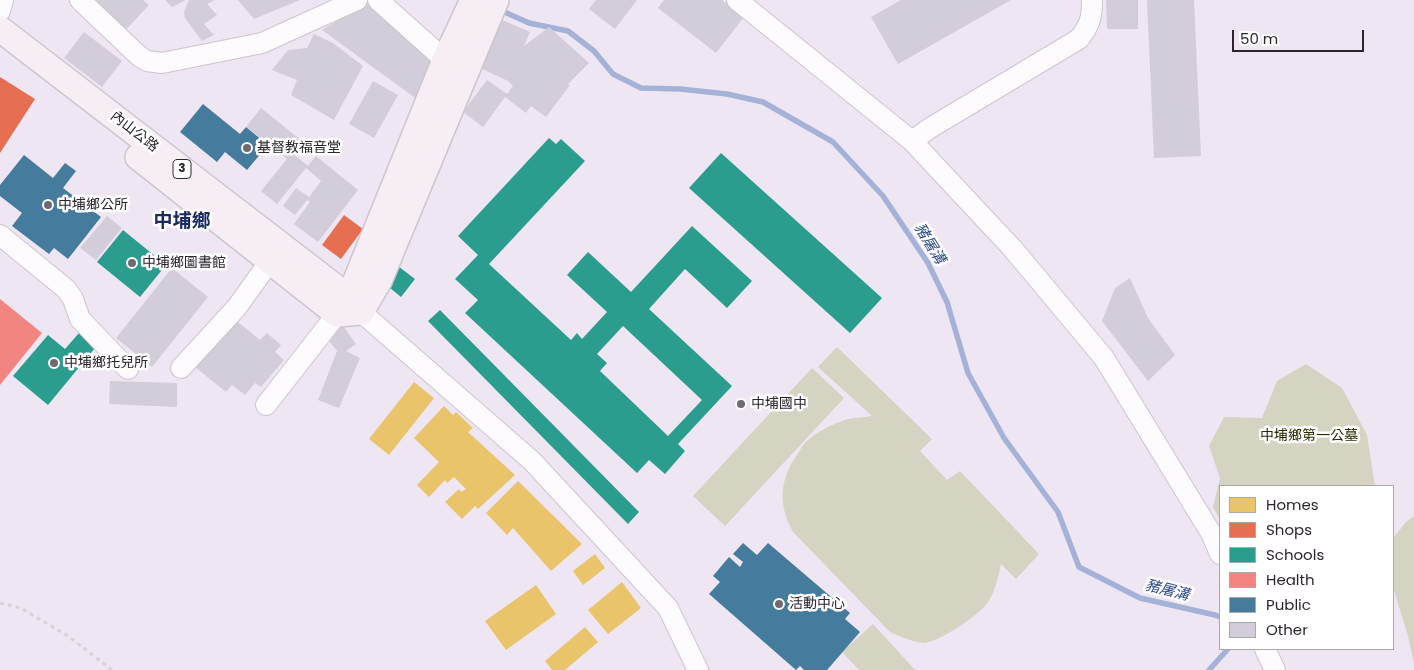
<!DOCTYPE html>
<html>
<head>
<meta charset="utf-8">
<style>
  body { margin:0 }
  #map { position:relative; width:1414px; height:670px; overflow:hidden; background:#efe6f3; font-family:Poppins,sans-serif }
  canvas { display:block }
  .legend { position:absolute; left:1219px; top:485px; width:175px; height:165px; box-sizing:border-box; background:#fff; border:1px solid #aba8ab; margin:0; padding:6px 9px; list-style:none; font-size:15px; color:#2c252e }
  .legend li { display:flex; align-items:center; gap:10px; height:25px }
  .legend b { width:25px; border:1px solid #aba8ab }
  .scale { position:absolute; left:1232px; top:30px; width:132px; height:22px; box-sizing:border-box; border:2px solid #2c252e; border-top:0; padding-left:6px; font-size:15px; line-height:18px; white-space:nowrap; color:#2c252e; -webkit-text-stroke:4px #fff; paint-order:stroke }
</style>
</head>
<body>
<div id="map">
<canvas width="1414" height="670"></canvas>
<ul class="legend">
<li><b style="height:14px;background:#e9c46a"></b>Homes</li>
<li><b style="height:14px;background:#e76f51"></b>Shops</li>
<li><b style="height:14px;background:#2a9d8f"></b>Schools</li>
<li><b style="height:14px;background:#f28482"></b>Health</li>
<li><b style="height:14px;background:#457b9d"></b>Public</li>
<li><b style="height:14px;background:#d2cdd8"></b>Other</li>
</ul>
<div class="scale">50 m</div>
</div>
<script>
const ctx = document.querySelector('canvas').getContext('2d');
ctx.lineJoin = 'round';
function fillPath(path, color) { ctx.fillStyle = color; ctx.fill(path, 'evenodd'); }
function strokePath(path, color, width, dash) { ctx.strokeStyle = color; ctx.lineWidth = width; ctx.lineCap = dash ? 'butt' : 'round'; ctx.setLineDash(dash || []); ctx.stroke(path); }
function label(font, color, halo, rows, align = 'center') {
  ctx.font = font + ' Poppins,"Noto Sans TC",sans-serif'; ctx.lineWidth = 5; ctx.setLineDash([]); ctx.textBaseline = 'middle'; ctx.strokeStyle = halo; ctx.fillStyle = color; for (const [text, x, y, turn = 0] of rows) {
    ctx.save(); ctx.translate(x, y); ctx.rotate((+turn || 0) * Math.PI / 180); ctx.textAlign = isNaN(turn) ? turn : align; if (halo) ctx.strokeText(text, 0, 0); ctx.fillText(text, 0, 0); ctx.restore();
  }
}
const green = new Path2D(`
  M837,347L932,439L920,451L947,480L960,471L1039,554L1016,579L1001,564C998,578 995,593 986,605C977,616 938,643 923,643C914,642 898,636 890,632L793,532C777,503 780,478 799,452C801,448 804,443 808,440C818,431 833,424 845,420C853,417 863,418 872,416L818,367Z
  M1306,364L1342,388L1367,435L1375,486H1220V520L1213,507L1220,478L1209,446L1224,417L1262,418L1277,381Z
  M812,368L844,398L725,526L693,496Z
  M1414,516V664L1408,636L1393,587V538L1407,521Z
  M873,624L915,670H859L842,652Z`);
const homes = new Path2D(`
  M414,382L434,398L389,455L369,439Z
  M444,406L453,415L456,412L473,428L468,432L515,475L478,509L475,506L462,519L445,502L459,489L461,492L466,489L454,477L447,483L445,480L429,497L417,485L439,462L414,438Z
  M518,481L582,544L551,571L513,528L507,535L486,513Z
  M595,554L605,568L583,585L573,571Z
  M622,582L641,608L608,634L588,610Z
  M536,585L556,614L506,650L485,621Z
  M585,627L598,642L565,670H552L545,661Z`);
const shops = new Path2D(`
  M0,77L35,99L0,153Z
  M344,215L363,229L341,259L322,245Z`);
const schools = new Path2D(`
  M549,138L556,144L561,139L585,161L489,264L571,340L577,333L582,339L607,312L567,275L588,252L631,292L692,226L752,281L727,308L685,269L649,309L732,386L678,444L685,451L665,474L649,460L637,473L465,313L478,300L455,279L478,255L458,236ZM623,326L702,400L668,436L600,371L607,363L597,354Z
  M721,153L882,298L850,333L689,188Z
  M123,230L166,265L140,297L97,262Z
  M394,263L415,279L401,297L384,283Z
  M440,310L639,512L628,524L428,321Z
  M79,333L95,348L48,405L13,376L48,335L65,349Z`);
const health = new Path2D(`
  M0,299L42,333L0,385Z`);
const public = new Path2D(`
  M203,104L240,134L246,127L268,145L247,170L225,152L217,162L180,132Z
  M24,155L53,178L65,163L76,171L63,188L101,217L68,259L54,248L49,254L12,226L22,213L0,196V185Z
  M743,543L757,555L768,543L850,613L845,619L860,632L827,670H804L800,666L796,670L709,594L720,582L713,576L729,557L740,567L743,562L733,554Z`);
const stream = new Path2D(`
  M500,10L529,23L568,31L594,51L613,74L641,88L680,89L727,94L763,102L833,142L883,196L928,263L947,302L968,373L1004,438L1058,512L1079,567L1140,598L1215,615L1220,617
  M1209,670L1228,649`);
const building = new Path2D(`
  M97,0H143L149,5L121,35L91,5Z
  M165,0H186L172,7Z
  M189,0H215L207,4L217,15L204,24L214,35L202,41L185,18L184,12Z
  M238,0H300L254,19Z
  M596,0H637L615,29L589,9Z
  M664,0H722L744,17L716,53L658,8Z
  M901,0H1011L898,64L871,17Z
  M1106,0H1138V29H1107Z
  M1147,0H1194L1201,156L1154,158Z
  M369,2L436,61L418,100L322,30Z
  M498,18L530,32L524,46L549,27L589,63L568,84L570,85L546,117L531,106L526,113L505,97L483,127L463,112L487,80L507,94L513,86L508,81L476,66Z
  M84,32L122,61L102,87L64,58Z
  M314,34L333,43L363,66L334,120L291,95L297,80L272,70L288,50L307,48Z
  M373,81L398,95L374,138L349,124Z
  M261,108L302,141L292,153L308,166L316,156L358,190L318,242L294,224L310,202L307,200L295,215L283,206L296,188L309,197L321,181L327,186L306,168L277,204L261,191L287,159L246,127Z
  M107,216L122,228L96,260L80,248Z
  M172,268L208,297L152,367L116,338Z
  M1130,278L1148,318L1175,355L1148,381L1102,321L1115,288Z
  M233,318L260,340L267,333L281,345L275,352L284,360L261,387L255,383L245,395L232,385L226,392L194,366Z
  M339,320L356,344L346,351L360,358L339,408L318,400L337,351L323,333Z
  M110,381L177,383V407L109,404Z`);
const path = new Path2D(`
  M0,603L21,608L68,636L112,670`);
const minor = new Path2D(`
  M80,0L139,56L147,61L162,63L262,43L357,0
  M378,0L445,60L455,68
  M737,0L912,141L1013,249L1104,358L1211,533L1220,554
  M0,11L3,0
  M912,141L930,128L1079,39C1090,25 1092,18 1092,0
  M0,235L66,289L73,299L80,319L128,369
  M361,312L532,461L668,608L698,670
  M181,368L237,307L270,261
  M266,405L337,314
  M1265,649L1275,670`);
const major = new Path2D(`
  M0,29L347,296L361,312
  M138,157L337,314L361,312
  M361,312L379,281L496,0
  M361,312L355,283L445,60L473,0`);
const markers = [
  [247,148,5,"#706973"],
  [48,205,5,"#706973"],
  [132,263,5,"#706973"],
  [54,363,5,"#706973"],
  [741,404,5,"#706973"],
  [779,604,5,"#706973"]
];
const shields = [
  [182,169,18]
];
const shieldNames = [
  ["3",182,169]
];
const streetNames = [
  ["內山公路",134,132,38]
];
const poiNames = [
  ["基督教福音堂",257,148],
  ["中埔鄉公所",58,205],
  ["中埔鄉圖書館",142,263],
  ["中埔鄉托兒所",64,363],
  ["中埔國中",751,404],
  ["活動中心",789,604]
];
const parkNames = [
  ["中埔鄉第一公墓",1309,436]
];
const waterNames = [
  ["豬屠溝",929,244,58],
  ["豬屠溝",1167,591,14]
];
const districtNames = [
  ["中埔鄉",182,222]
];
fillPath(green, '#d5d3c1');
fillPath(homes, '#e9c46a');
fillPath(shops, '#e76f51');
fillPath(schools, '#2a9d8f');
fillPath(health, '#f28482');
fillPath(public, '#457b9d');
strokePath(stream, '#a5b2d8', 5.5);
fillPath(building, '#d2cdd8');
strokePath(minor, '#ccc4cf', 22);
strokePath(major, '#cbc6cd', 28);
strokePath(path, '#d6d2d7', 3, [4, 4]);
strokePath(minor, '#fdfbfd', 20);
strokePath(major, '#f7eef5', 25);
for (const [x, y, r, color] of markers) { const dot = new Path2D(); dot.arc(x, y, r, 0, 2 * Math.PI); ctx.fillStyle = color; ctx.fill(dot); strokePath(dot, '#fff', 2); }
for (const [x, y, w] of shields) { const box = new Path2D(); box.roundRect(x - w / 2, y - 9.5, w, 19, 4); ctx.fillStyle = '#fff'; ctx.fill(box); strokePath(box, '#2c252e', 1); }
label('bold 12px', '#2c252e', null, shieldNames);
label('14px', '#2c252e', '#fff', streetNames);
label('14px', '#2c252e', '#fff', poiNames, 'left');
label('14px', '#2a2c00', '#fff', parkNames);
label('italic 15px', '#334e8b', '#fff', waterNames);
label('bold 19px', '#1b2b62', '#fff', districtNames);
</script>
</body>
</html>
